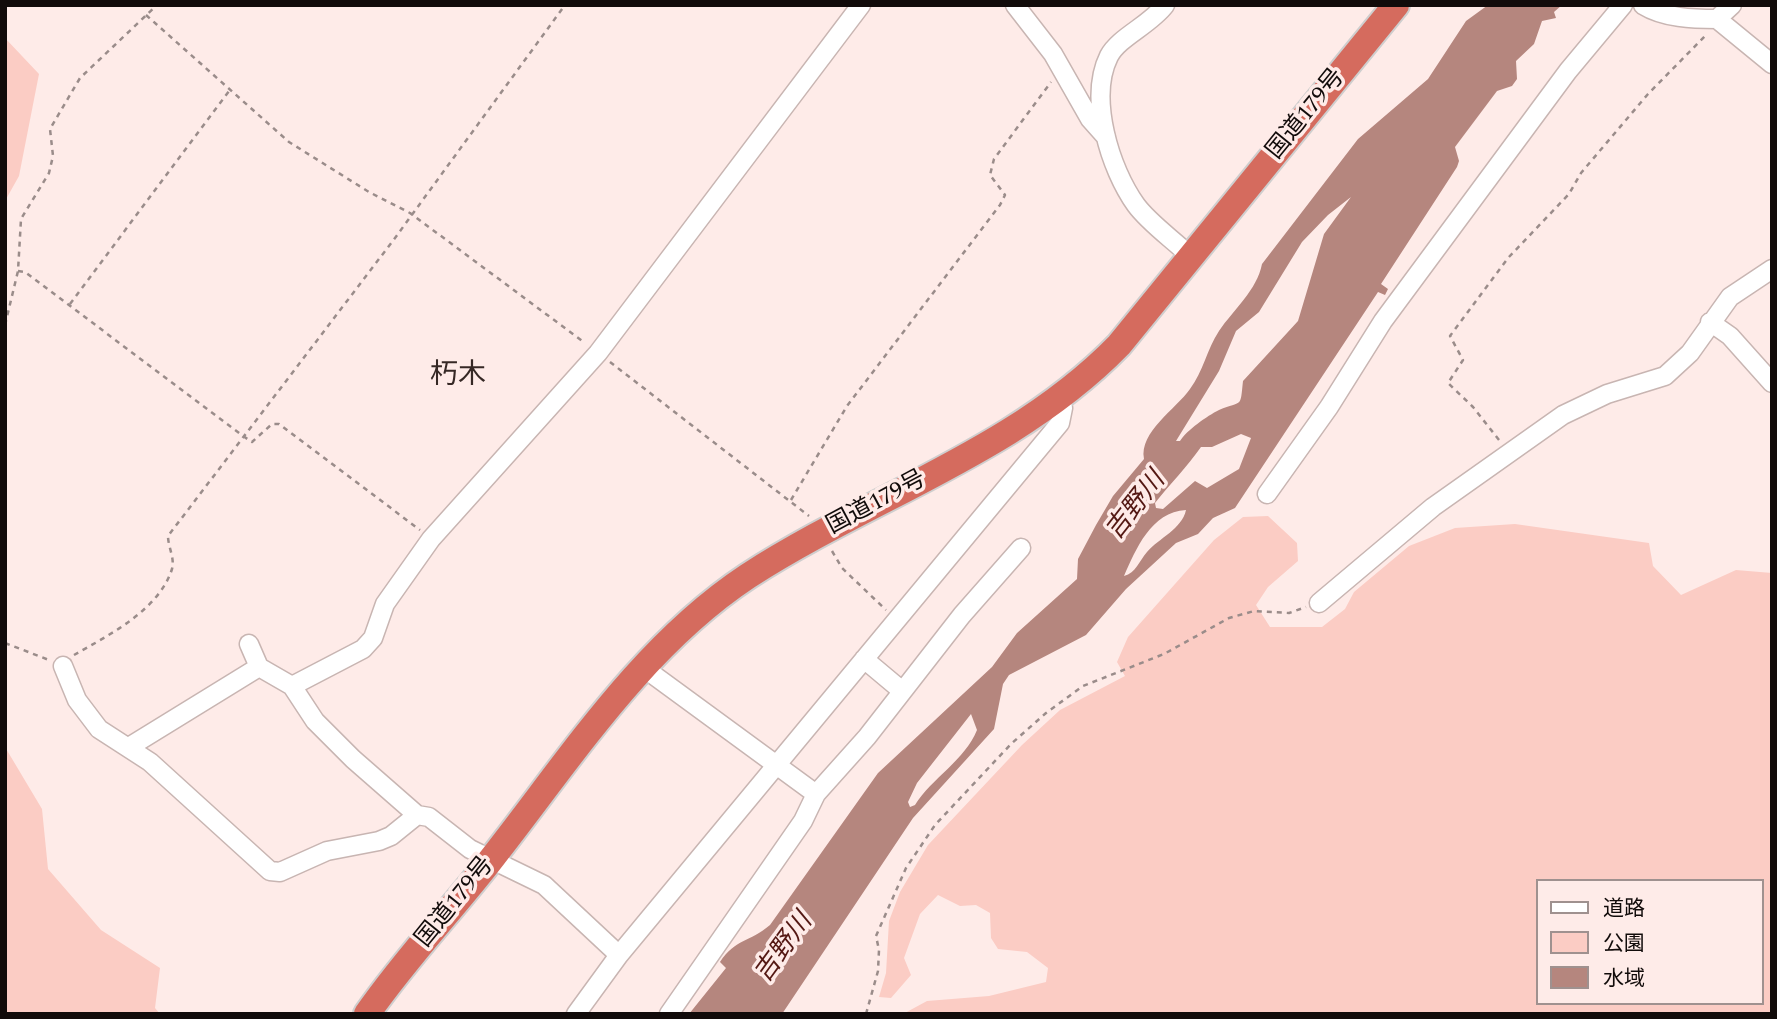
<!DOCTYPE html>
<html>
<head>
<meta charset="utf-8">
<style>
  body { margin:0 }
  #map { position:relative; width:1777px; height:1019px; overflow:hidden; background:#feebe8; font-family:Spectral,"Noto Sans JP",serif }
  canvas { display:block }
  .frame { position:absolute; inset:0; border:7px solid #110b0a; pointer-events:none }
  .legend { position:absolute; left:1536px; top:879px; width:228px; height:126px; box-sizing:border-box; background:#feebe8; border:2px solid #9f918f; margin:0; padding:9px 12px; list-style:none; font-size:21px; color:#110b0a }
  .legend li { display:flex; align-items:center; gap:14px; height:35px }
  .legend b { width:35px; border:2px solid #9f918f }
</style>
</head>
<body>
<div id="map">
<canvas width="1777" height="1019"></canvas>
<div class="frame"></div>
<ul class="legend">
<li><b style="height:9px;background:#fff"></b>道路</li>
<li><b style="height:19px;background:#fbccc4"></b>公園</li>
<li><b style="height:19px;background:#b5867e"></b>水域</li>
</ul>
</div>
<script>
const ctx = document.querySelector('canvas').getContext('2d');
ctx.lineJoin = 'round';
function fillPath(path, color) { ctx.fillStyle = color; ctx.fill(path, 'evenodd'); }
function strokePath(path, color, width, dash) { ctx.strokeStyle = color; ctx.lineWidth = width; ctx.lineCap = dash ? 'butt' : 'round'; ctx.setLineDash(dash || []); ctx.stroke(path); }
function label(font, color, halo, rows, align = 'center') {
  ctx.font = font + ' Spectral,"Noto Sans JP",serif'; ctx.lineWidth = 7; ctx.setLineDash([]); ctx.textBaseline = 'middle'; ctx.strokeStyle = halo; ctx.fillStyle = color; for (const [text, x, y, turn = 0] of rows) {
    ctx.save(); ctx.translate(x, y); ctx.rotate((+turn || 0) * Math.PI / 180); ctx.textAlign = isNaN(turn) ? turn : align; if (halo) ctx.strokeText(text, 0, 0); ctx.fillText(text, 0, 0); ctx.restore();
  }
}
const green = new Path2D(`
  M5,38L39,74L19,176L5,201Z
  M1268,516L1297,543L1298,561L1268,587L1256,605L1270,627H1322L1345,609L1354,592L1409,546L1455,528L1515,524L1649,543L1653,566L1681,595L1736,570L1772,573V1014H903L927,1001L989,996L1046,982L1048,968L1027,952L998,949L991,938L990,913L976,905L960,906L938,895L920,914L904,958L911,975L891,998L879,997L886,973L889,921L900,892L928,845L1022,745L1060,710L1125,676L1117,662L1128,637L1214,540L1243,517ZM1537,881H1761V1003H1537Z
  M5,747L42,809L48,869L101,930L160,968L155,1008L160,1014H5Z`);
const water = new Path2D(`
  M1488,5H1562L1554,12L1556,18L1542,21L1534,44L1516,61L1517,79L1512,86L1497,91L1455,147L1459,161L1457,167L1381,284L1388,289L1385,295L1378,292L1235,508L1213,518L1198,534L1176,543L1126,589L1086,635L1009,675L1003,684L994,729L913,818L782,1014H689L726,968L720,962C736,938 749,943 770,925L878,773L992,667L1017,633L1077,579L1078,559L1096,525L1113,496L1144,459C1139,432 1176,409 1190,389C1203,372 1207,349 1219,331C1234,309 1257,290 1262,264L1358,139L1428,79L1466,21ZM1351,197L1324,234L1298,321L1243,381C1240,409 1243,400 1219,410C1207,416 1187,430 1180,441H1176L1219,371L1236,331L1259,312L1302,242L1328,215ZM1241,434L1251,438L1239,469L1207,488L1195,481L1163,509L1156,508L1155,503C1170,484 1187,467 1201,447H1212ZM1186,510C1182,529 1159,538 1147,552C1139,561 1136,573 1124,576C1136,549 1151,512 1186,510ZM971,714L977,730C965,760 932,778 915,805L910,807L908,802L917,783Z`);
const path = new Path2D(`
  M146,15L289,142L369,192L410,213L585,343
  M18,271L25,272L243,436L252,442L272,424H279L420,530
  M70,304L229,91
  M5,325L18,271L21,219L49,173L53,156L50,129L80,78L157,5
  M610,362L809,516
  M1499,440L1473,407L1448,383L1463,360L1450,336L1508,258L1569,194L1581,173L1648,94L1707,34
  M791,500L847,406L1000,205L1005,195L990,175L994,159L1051,82
  M832,551L842,568L886,610
  M5,643L49,660
  M74,655C109,635 159,610 172,569C175,558 168,547 168,536L395,238L565,5
  M866,1014L878,971L879,950L876,936L906,868L935,825L1011,744L1046,713L1083,686L1164,654L1229,618L1254,611L1289,613L1306,607`);
const minor = new Path2D(`
  M1015,5L1053,54L1090,119L1106,137
  M1165,5C1150,25 1119,37 1109,56C1088,98 1110,169 1136,205C1150,224 1174,240 1191,257
  M1643,5C1664,18 1693,19 1717,19L1732,5
  M1717,19L1772,64
  M1710,322L1730,336L1772,383
  M1267,494L1329,407L1383,321L1568,71L1623,5
  M1319,603L1433,507L1563,415L1607,394L1665,376L1690,353L1730,297L1772,269
  M249,644L259,667L292,686L315,721L353,759L417,815
  M864,659L901,690
  M63,666L77,700L99,729L150,762L270,871L280,872L327,851L379,841L391,836L417,815L429,817L470,849L544,885L619,955
  M644,668L816,794
  M292,686L363,649L373,638L385,604L431,539L598,353L861,5
  M129,747L259,667
  M576,1014L619,955L1060,423L1063,408L1060,397
  M669,1014L803,821L816,794L867,737L962,615L1021,548`);
const highway = new Path2D(`
  M367,1014C405,959 452,910 493,857C570,759 642,646 748,576C870,497 1016,451 1119,345L1396,5`);
const streetNames = [
  ["国道179号",1307,115,-51],
  ["国道179号",877,504,-28],
  ["国道179号",456,903,-51]
];
const waterNames = [
  ["吉野川",1137,507,-52],
  ["吉野川",785,949,-54]
];
const quarterNames = [
  ["朽木",458,378]
];
fillPath(green, '#fbccc4');
fillPath(water, '#b5867e');
strokePath(minor, '#c8b5b2', 21);
strokePath(highway, '#cfcece', 30);
strokePath(path, '#9a8c8a', 2.5, [5, 5]);
strokePath(minor, '#fff', 18);
strokePath(highway, '#d56b5e', 26);
label('24px', '#110b0a', '#feebe8', streetNames);
label('italic 26px', '#541813', '#feebe8', waterNames);
label('28px', '#362825', '#feebe8', quarterNames);
</script>
</body>
</html>
